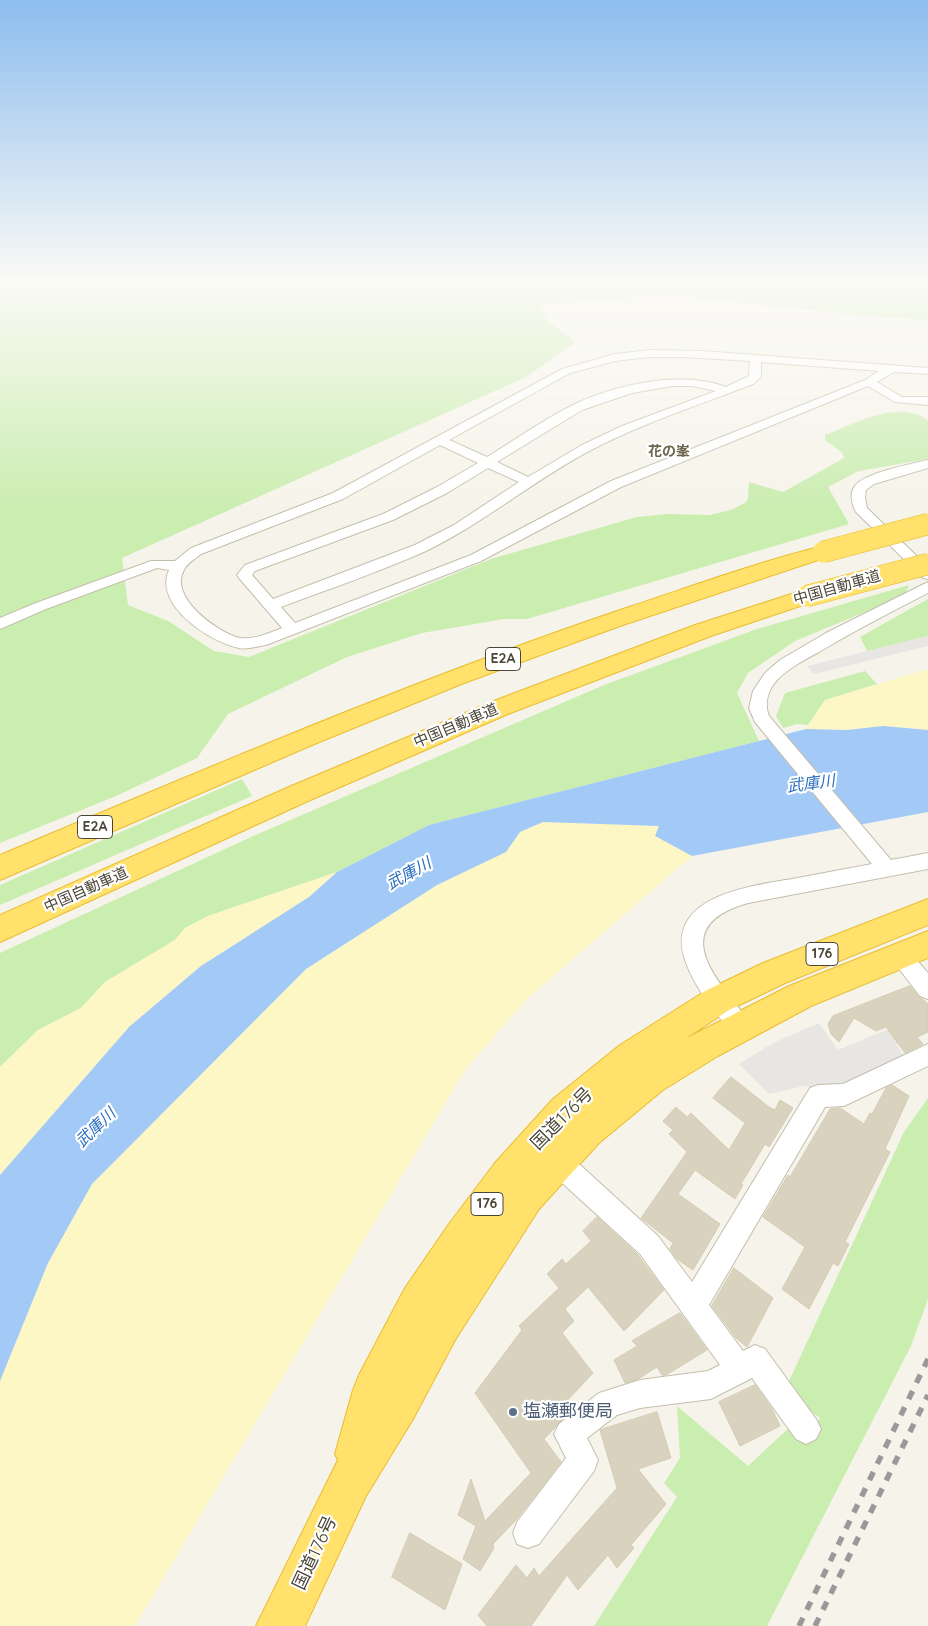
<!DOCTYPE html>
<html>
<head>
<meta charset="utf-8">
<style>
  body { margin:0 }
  canvas { display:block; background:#f6f4ea }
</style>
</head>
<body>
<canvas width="928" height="1626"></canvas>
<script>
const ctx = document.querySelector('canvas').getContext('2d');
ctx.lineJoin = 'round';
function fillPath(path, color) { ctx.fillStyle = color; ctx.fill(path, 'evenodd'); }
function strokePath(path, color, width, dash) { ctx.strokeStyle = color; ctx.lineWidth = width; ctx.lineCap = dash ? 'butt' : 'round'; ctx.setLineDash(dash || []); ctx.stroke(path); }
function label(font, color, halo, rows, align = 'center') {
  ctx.font = font + ' Quicksand,"Noto Sans JP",sans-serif'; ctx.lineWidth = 4.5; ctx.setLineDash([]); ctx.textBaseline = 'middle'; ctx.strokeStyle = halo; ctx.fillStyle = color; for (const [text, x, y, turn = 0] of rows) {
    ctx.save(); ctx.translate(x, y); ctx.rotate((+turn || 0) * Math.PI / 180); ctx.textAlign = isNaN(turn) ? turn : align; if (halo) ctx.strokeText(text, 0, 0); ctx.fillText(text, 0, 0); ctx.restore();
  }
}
const green = new Path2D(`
  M0,283H928V320L855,315L665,294L539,305L549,322L575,342L526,377L122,558L128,605L168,621L214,651L249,657L491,559L637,517L668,514L710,515L731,510L745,503L748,499L749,482L783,492L844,458L843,453L825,440V435C857,423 896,399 928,420V459L859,471L828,487L849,524L527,619H504L422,633L347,657L228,714L197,758L116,796L0,843Z
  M909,585L904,596L795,641L748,673L737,693L759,741L429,825L337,872L208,916L185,928L175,940L105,982L81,1008L38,1030L0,1067V953L251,837L604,685L757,629Z
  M928,599V636L867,651L860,637Z
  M865,671L877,684L825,700L808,725L797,724L783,728L776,716L785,693Z
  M242,779L252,796L0,905V885Z
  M928,1098V1299L911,1346L767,1626H594L677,1497L664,1483L680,1458L677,1406L748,1466L791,1426L806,1441L820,1418L784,1392L904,1132Z`);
const sand = new Path2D(`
  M928,669V730L883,726L847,730L806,729L825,700Z
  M543,822L659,826L656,836L692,856L528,998L465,1070L135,1626H0V1381L48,1263L92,1184L306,969L437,885L506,852L520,832Z
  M337,872L309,897L201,966L129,1027L0,1175V1067L38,1030L81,1008L105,982L175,940L185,928L208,916Z`);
const parking = new Path2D(`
  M928,636V646L814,674L807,666Z
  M819,1023L838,1050L903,1023L914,1037L896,1044L905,1057L837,1086L820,1089L804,1086L769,1094L739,1064L773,1043Z`);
const water = new Path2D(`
  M883,726L928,730V812L692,856L655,836L659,826L543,822L520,832L506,852L437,885L306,969L92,1184L48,1263L0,1381V1175L129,1027L201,966L309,897L337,872L429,825L806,729L847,730Z`);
const building = new Path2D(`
  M910,986L919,997L924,1000L928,1004V1032L917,1037L923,1044L905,1053L886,1027L876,1031L854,1018L839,1042L831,1034L828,1024L833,1016Z
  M731,1077L769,1107L775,1110L780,1100L793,1108L769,1147L765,1144L741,1184L743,1185L735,1199L695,1170L678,1194L720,1224L693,1270L677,1259L670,1249L673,1243L641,1218L687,1152L669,1134L673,1130L663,1121L676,1107L687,1117L691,1113L729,1150L745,1123L713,1098Z
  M892,1085L909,1096L885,1149L890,1152L845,1242L849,1244L838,1266L833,1263L809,1309L782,1289L805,1247L763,1217L788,1175L790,1177L830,1109L840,1108L864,1124L870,1113L872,1114L886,1088Z
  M597,1217L637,1254L664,1290L624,1331L588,1287L565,1309L574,1321L562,1333L593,1373L564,1404L570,1412L544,1439L561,1462L516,1520L493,1544L494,1548L480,1571L463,1559L476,1526L458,1515L471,1479L485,1521L531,1473L475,1393L522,1330L519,1326L559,1288L547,1274L562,1259L566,1264L591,1241L583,1231Z
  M734,1268L773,1298L747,1347L736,1338L712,1306Z
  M680,1313L707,1350L666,1375H662L657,1367L638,1379L625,1383L614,1360L637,1346L632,1341Z
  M755,1385L772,1409L780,1426L740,1446L719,1402Z
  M657,1412L671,1458L638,1469L666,1504L631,1545L634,1548L617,1568L608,1555L578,1590L567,1575L531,1626H487L478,1615L516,1565L527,1578L534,1568L539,1576L617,1488L600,1430Z
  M410,1533L462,1564L445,1610L392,1577Z`);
const minor = new Path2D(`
  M649,350L702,351L928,368V374L894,372L877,382L902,397H928V405L895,402L868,386L621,487L481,561L266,645C257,646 248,650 239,648C210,642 153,605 169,570L157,568L46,609L0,629V618L36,603L151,561H175L191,548L333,493L562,369L615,354ZM649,357H685L750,361L749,376L726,387C681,370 617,384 575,404C544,419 515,440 487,457L449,440L570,373L615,361ZM761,362L879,371L865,380L611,481L471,555L295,623L281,607C329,589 379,572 426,551C484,523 534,480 591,450C643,423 699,405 753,384L761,377ZM672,386H692L716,391L622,426L582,445L528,477L497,462L582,410L632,393ZM440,445L478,463L437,487L383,514L245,565L237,575L239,578L282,628C269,633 254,640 240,638C218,633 168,597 184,570C187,563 195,559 201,554L343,499ZM488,468L519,482L454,525L415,545L273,599L252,575L255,571L393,520L447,493Z
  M928,460V468L874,484L866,490L865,498L867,508L928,567V579L923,578L856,512C852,505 849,493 855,486C864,473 911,464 928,460Z
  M928,582V593C891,612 854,631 819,652C804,660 789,668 777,680C768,690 764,703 769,716L891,860L928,853V869L748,903C666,926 715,979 749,1020L752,1027L749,1034L741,1037L733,1034C714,1011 693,986 684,957C667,895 752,886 792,879C819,874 845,869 872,864L755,722L749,708L753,691L765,673L780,660L826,633Z
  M900,946L907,949L928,973V999L920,996L893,961L889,955L893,949Z
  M928,1044V1066L844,1106L825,1107L709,1305L743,1351L755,1345L765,1349L816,1419L821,1429L816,1439L806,1444L796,1439L752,1378L711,1399L640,1408L617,1415L587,1438L598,1460L594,1471L539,1544L528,1548L517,1544L513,1533L517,1522L566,1458L554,1434L559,1424L599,1393L640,1380L708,1371L720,1365L640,1254L549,1171L546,1162L549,1153L558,1150L567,1153L658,1236L692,1282L810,1088L818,1085L843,1084Z`);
const highway = new Path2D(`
  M823,546L830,548L834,552L830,556L620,626L464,683L312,745L0,880V855C208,768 415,679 629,607C693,586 758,562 823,546Z
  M807,589L815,591L818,596L815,601L711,636L508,714L308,801L0,942V915L289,787L491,702L695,625Z
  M928,899V925L785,983L729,1010L685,1039L789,986L928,931V958L811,1006L718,1056L663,1090L599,1143L539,1209L455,1340L413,1419L366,1496L305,1626H256L338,1460L335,1454L353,1390L359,1375L405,1288L449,1224L495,1163L553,1099L620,1045L707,990L763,963Z`);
const rail = new Path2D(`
  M799,1626L928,1359
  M815,1626L928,1395`);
const highwayBridge = new Path2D(`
  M823,552L928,524
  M807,596L928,564`);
const markers = [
  [513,1412,5,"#5c6f8a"]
];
const farNeighbourhoodnames = [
  ["花の峯",669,452]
];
const shields = [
  [503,659,35],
  [95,827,35],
  [822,954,32],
  [487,1204,32]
];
const shieldNames = [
  ["E2A",503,659],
  ["E2A",95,827],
  ["176",822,954],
  ["176",487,1204]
];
const streetNames = [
  ["中国自動車道",837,588,-16],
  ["中国自動車道",456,726,-23],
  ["中国自動車道",86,890,-24]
];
const waterNames = [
  ["武庫川",811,784,-7],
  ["武庫川",409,874,-29],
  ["武庫川",96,1128,-44]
];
const nearStreetnames = [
  ["国道176号",562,1119,-45],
  ["国道176号",315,1553,-65]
];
const nearServicenames = [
  ["塩瀬郵便局",523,1412]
];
fillPath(green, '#caedb0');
fillPath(sand, '#fcf7c4');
fillPath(parking, '#e7e6e2');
fillPath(water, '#a3caf6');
fillPath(building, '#d9d2be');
strokePath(building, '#d4cbb1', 1);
strokePath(minor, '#c3beac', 2);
strokePath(highway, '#e9bd31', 2);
fillPath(minor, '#fff');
fillPath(highway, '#ffe16c');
strokePath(rail, '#999', 5.5, [9, 9]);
strokePath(highwayBridge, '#e9bd31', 22, []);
strokePath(highwayBridge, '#ffe16c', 21);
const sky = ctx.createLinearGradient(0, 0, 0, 511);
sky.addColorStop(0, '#8cbdee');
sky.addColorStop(0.55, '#fbfaf6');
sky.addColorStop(1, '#fbfaf600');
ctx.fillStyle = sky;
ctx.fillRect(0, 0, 928, 511);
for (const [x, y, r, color] of markers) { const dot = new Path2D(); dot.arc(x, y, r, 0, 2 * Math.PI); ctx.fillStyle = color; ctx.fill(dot); strokePath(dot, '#fff', 2); }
label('bold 14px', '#6f664e', '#fff', farNeighbourhoodnames);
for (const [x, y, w] of shields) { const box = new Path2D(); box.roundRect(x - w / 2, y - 11.5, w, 23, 4); ctx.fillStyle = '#fff'; ctx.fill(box); strokePath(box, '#4b4637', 1); }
label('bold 14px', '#4b4637', null, shieldNames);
label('15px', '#4b4637', '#fff', streetNames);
label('italic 16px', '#276cc1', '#fff', waterNames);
label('18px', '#4b4637', '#fff', nearStreetnames);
label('18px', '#4e5e75', '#fff', nearServicenames, 'left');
</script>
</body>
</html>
